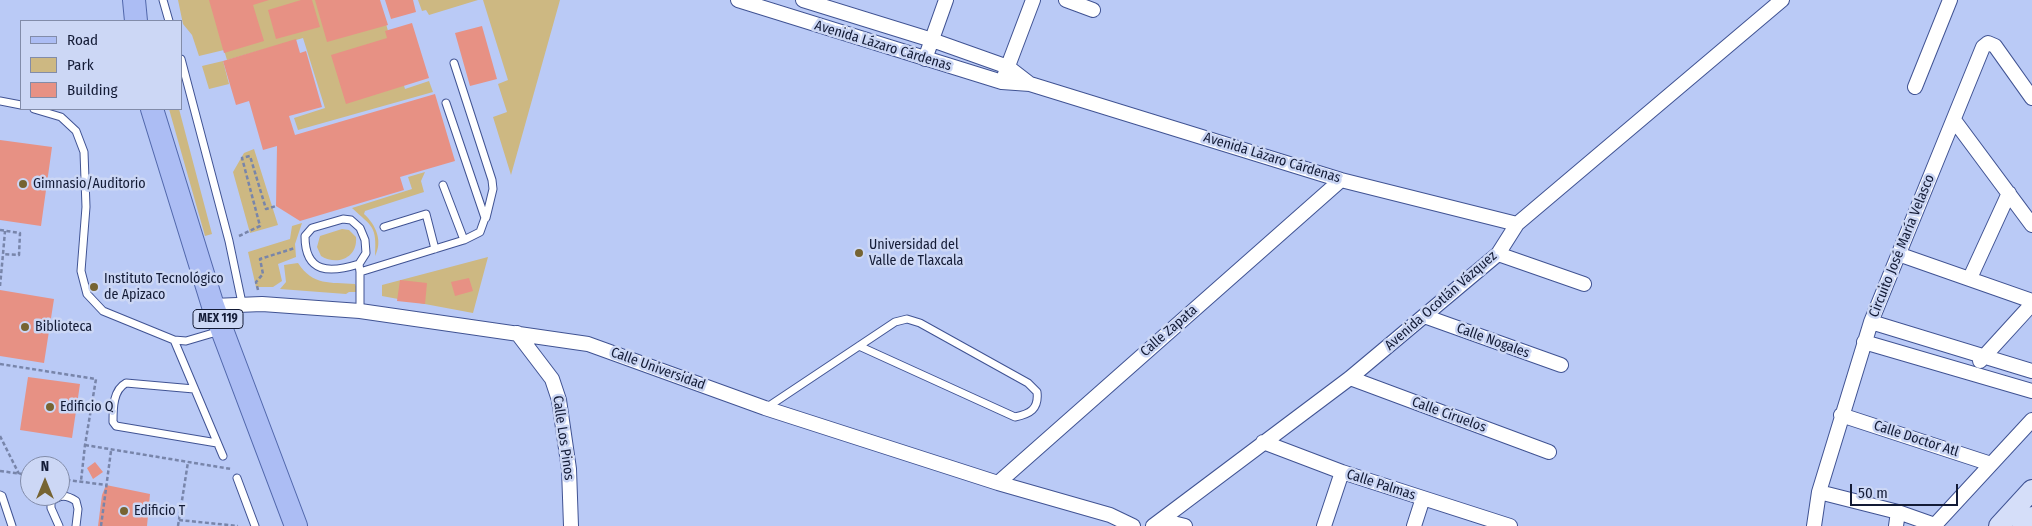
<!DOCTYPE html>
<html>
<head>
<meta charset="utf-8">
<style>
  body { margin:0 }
  #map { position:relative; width:2032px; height:526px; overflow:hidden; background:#bacaf6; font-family:"Fira Sans Condensed",sans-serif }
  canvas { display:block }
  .legend { position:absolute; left:20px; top:20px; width:162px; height:90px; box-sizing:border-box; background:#ccd7f5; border:1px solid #828ca9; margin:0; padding:6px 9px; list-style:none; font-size:15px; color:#131b36 }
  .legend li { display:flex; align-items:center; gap:10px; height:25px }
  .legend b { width:25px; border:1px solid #828ca9 }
  .north { position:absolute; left:20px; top:456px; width:50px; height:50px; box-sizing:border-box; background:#ccd7f5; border:1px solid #828ca9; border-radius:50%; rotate:0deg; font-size:14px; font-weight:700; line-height:20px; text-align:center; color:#131b36 }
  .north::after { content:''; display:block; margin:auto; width:18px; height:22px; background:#766432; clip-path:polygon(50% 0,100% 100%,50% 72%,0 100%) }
  .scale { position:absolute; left:1850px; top:484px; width:108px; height:22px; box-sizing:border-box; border:2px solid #131b36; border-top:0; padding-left:6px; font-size:15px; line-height:18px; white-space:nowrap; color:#131b36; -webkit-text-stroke:4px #ccd7f5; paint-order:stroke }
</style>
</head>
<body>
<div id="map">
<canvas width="2032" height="526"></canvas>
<ul class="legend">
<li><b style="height:6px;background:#acbdf4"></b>Road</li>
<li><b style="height:14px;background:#cdb882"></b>Park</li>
<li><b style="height:14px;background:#e79184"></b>Building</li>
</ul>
<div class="north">N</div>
<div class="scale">50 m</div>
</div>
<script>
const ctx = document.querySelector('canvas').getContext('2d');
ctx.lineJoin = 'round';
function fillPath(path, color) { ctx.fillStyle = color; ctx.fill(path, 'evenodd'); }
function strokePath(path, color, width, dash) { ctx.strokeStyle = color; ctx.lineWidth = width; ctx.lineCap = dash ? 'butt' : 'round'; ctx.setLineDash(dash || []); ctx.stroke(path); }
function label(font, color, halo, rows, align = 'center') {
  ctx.font = font + ' "Fira Sans Condensed",sans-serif'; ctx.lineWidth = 5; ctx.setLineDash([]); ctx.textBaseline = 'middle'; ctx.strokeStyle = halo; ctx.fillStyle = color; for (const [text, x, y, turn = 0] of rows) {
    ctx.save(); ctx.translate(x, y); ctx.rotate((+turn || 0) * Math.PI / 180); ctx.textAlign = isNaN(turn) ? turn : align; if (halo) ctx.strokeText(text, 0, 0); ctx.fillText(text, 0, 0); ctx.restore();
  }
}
const green = new Path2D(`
  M178,0H379L405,89L429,81L433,92L298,130L294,118L325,108L303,38L227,60L224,50L199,56L192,35L183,24Z
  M418,0H478L429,15L426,10L422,11Z
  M483,0H560L511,175L493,117L507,112L498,84L508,80Z
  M223,61L229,84L209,89L202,66Z
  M169,109H179L212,234L205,236Z
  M254,149L278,225L250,233L233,172L244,153Z
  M425,172L421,181L424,192L365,211L364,214C376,225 383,241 375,256C377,225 372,227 352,208L412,189L408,177Z
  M302,223L295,244L296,257L278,264L282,281L273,287H256L248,252L290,239L292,226Z
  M342,229L349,230L356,237C358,258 337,266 321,256L317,247L320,236Z
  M488,257L473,313L382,296V285Z
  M298,263C313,286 330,282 355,284L358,292H349L346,294L280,289L286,282L284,265Z`);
const building = new Path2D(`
  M209,0H269L253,5L264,41L224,53Z
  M301,0H312L320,27L276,39L268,10Z
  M315,0H380L388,25L327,42Z
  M385,0H413L416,12L391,19Z
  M412,23L429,78L346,104L331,55L387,38L385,31Z
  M482,26L497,79L470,86L455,33Z
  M296,39L300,53L306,51L322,107L289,116L295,135L435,94L455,161L400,177L404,190L300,221L276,206L277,146L263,150L249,101L236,105L223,61Z
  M0,140L52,147L41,226L0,220Z
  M469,278L473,291L455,296L451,282Z
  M400,280L427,283L425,304L397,301Z
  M0,290L54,299L44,363L0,356Z
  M28,377L80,384L72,438L20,430Z
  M95,462L103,472L93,479L87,468Z
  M106,485L150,494L147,526H98L102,495Z`);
const path = new Path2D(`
  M0,230L20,233L19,255L3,254L5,231
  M239,236L260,226L242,158L250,156L266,209L276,206
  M0,286L3,254
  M258,290L256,282L263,274L260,259L295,248
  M0,364L96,379L85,445L81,481
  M0,436L19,474
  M85,445L231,469
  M0,471L30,475
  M60,479L106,485
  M179,520L238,526
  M101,526L111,451
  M178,526L188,462`);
const lane = new Path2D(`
  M163,0L169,21
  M181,59L229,241L242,303
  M454,63L492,180L493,189L486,218
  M0,101L21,105
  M34,109L61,117L76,131L84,152L86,207L81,271L87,294L103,311L174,340L223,456
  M443,185L464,240
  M384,227L426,214L435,249
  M359,264C330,273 305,274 305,236L312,228L343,219L351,220L360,228L365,240L366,253L359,264L360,272
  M360,311V272L464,240L480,232L485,218L446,103
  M174,340L186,341L220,331
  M194,389L126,383C113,390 113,408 113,422L116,426L217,443
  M766,408L895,322L907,319L920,323L1028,383L1037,392C1039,409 1030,414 1015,417L859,346
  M237,478L255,526
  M0,495L2,496L12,526
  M59,526L51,508V502C60,494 67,495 76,501L78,509L76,526`);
const street = new Path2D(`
  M738,0L1002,82L1030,84L1341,180L1517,224
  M803,0L932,40L1008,67L1030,84
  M1066,0L1093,10
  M925,59L946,0
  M1005,74L1033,0
  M1915,87L1950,0
  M1954,120L2032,225
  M1498,254L1584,284
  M1898,254L2032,301
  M1970,278L2009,193
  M213,306L262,304L360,311L588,344L765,408L998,483L1110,515L1133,526
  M1424,316L1561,365
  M1871,322L2032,371
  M517,333L552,379L559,400L569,469L571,526
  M1864,342L2032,391
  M1980,361L2032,304
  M1350,378L1549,452
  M1841,415L1991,464
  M1263,442L1342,472L1510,526
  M998,483L1341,180
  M1819,492L1898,512L1935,525
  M1161,520L1185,526
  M1153,526L1350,378L1498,254L1517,224L1782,0
  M1324,526L1342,472
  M1414,526L1423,498
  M1814,526L1819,492L1871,322L1983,47L1988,43L1995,46L2032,98
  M1896,526L1898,512
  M1934,526L2032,420`);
const secondary = new Path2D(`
  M1999,526L2032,490
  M2023,526L2032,517`);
const primary = new Path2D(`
  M134,0L136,21
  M152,109L213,306L296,526`);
const markers = [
  [23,184,5,"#766432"],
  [859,253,5,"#766432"],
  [94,287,5,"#766432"],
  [25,327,5,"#766432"],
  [50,407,5,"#766432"],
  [124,511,5,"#766432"]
];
const shields = [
  [218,319,50]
];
const shieldNames = [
  ["MEX 119",218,319]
];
const streetNames = [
  ["Avenida Lázaro Cárdenas",883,46,17],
  ["Avenida Lázaro Cárdenas",1272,158,17],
  ["Circuito José María Velasco",1902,246,-68],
  ["Avenida Ocotlán Vázquez",1441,301,-41],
  ["Calle Zapata",1169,331,-41],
  ["Calle Nogales",1493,341,20],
  ["Calle Universidad",658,369,20],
  ["Calle Ciruelos",1449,415,20],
  ["Calle Los Pinos",563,438,82],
  ["Calle Doctor Atl",1916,439,18],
  ["Calle Palmas",1381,485,18]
];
const poiNames = [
  ["Gimnasio/Auditorio",33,184],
  ["Universidad del",869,245],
  ["Valle de Tlaxcala",869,261],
  ["Instituto Tecnológico",104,279],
  ["de Apizaco",104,295],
  ["Biblioteca",35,327],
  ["Edificio Q",60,407],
  ["Edificio T",134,511]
];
fillPath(green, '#cdb882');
fillPath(building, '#e79184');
strokePath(lane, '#405393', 9);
strokePath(street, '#405393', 16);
strokePath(secondary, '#405393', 22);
strokePath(primary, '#5268ac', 24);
strokePath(path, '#7885aa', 2.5, [4, 2.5]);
strokePath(lane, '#fff', 7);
strokePath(street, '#fff', 14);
strokePath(secondary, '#d5def9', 20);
strokePath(primary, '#acbdf4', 22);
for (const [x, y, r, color] of markers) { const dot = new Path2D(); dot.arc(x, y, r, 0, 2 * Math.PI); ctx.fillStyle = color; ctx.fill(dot); strokePath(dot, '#ccd7f5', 2); }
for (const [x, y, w] of shields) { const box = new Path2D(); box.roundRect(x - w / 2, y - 9.5, w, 19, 4); ctx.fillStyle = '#ccd7f5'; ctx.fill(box); strokePath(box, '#131b36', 1); }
label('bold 12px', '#131b36', null, shieldNames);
label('14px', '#131b36', '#ccd7f5', streetNames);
label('14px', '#131b36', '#ccd7f5', poiNames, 'left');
</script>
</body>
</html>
